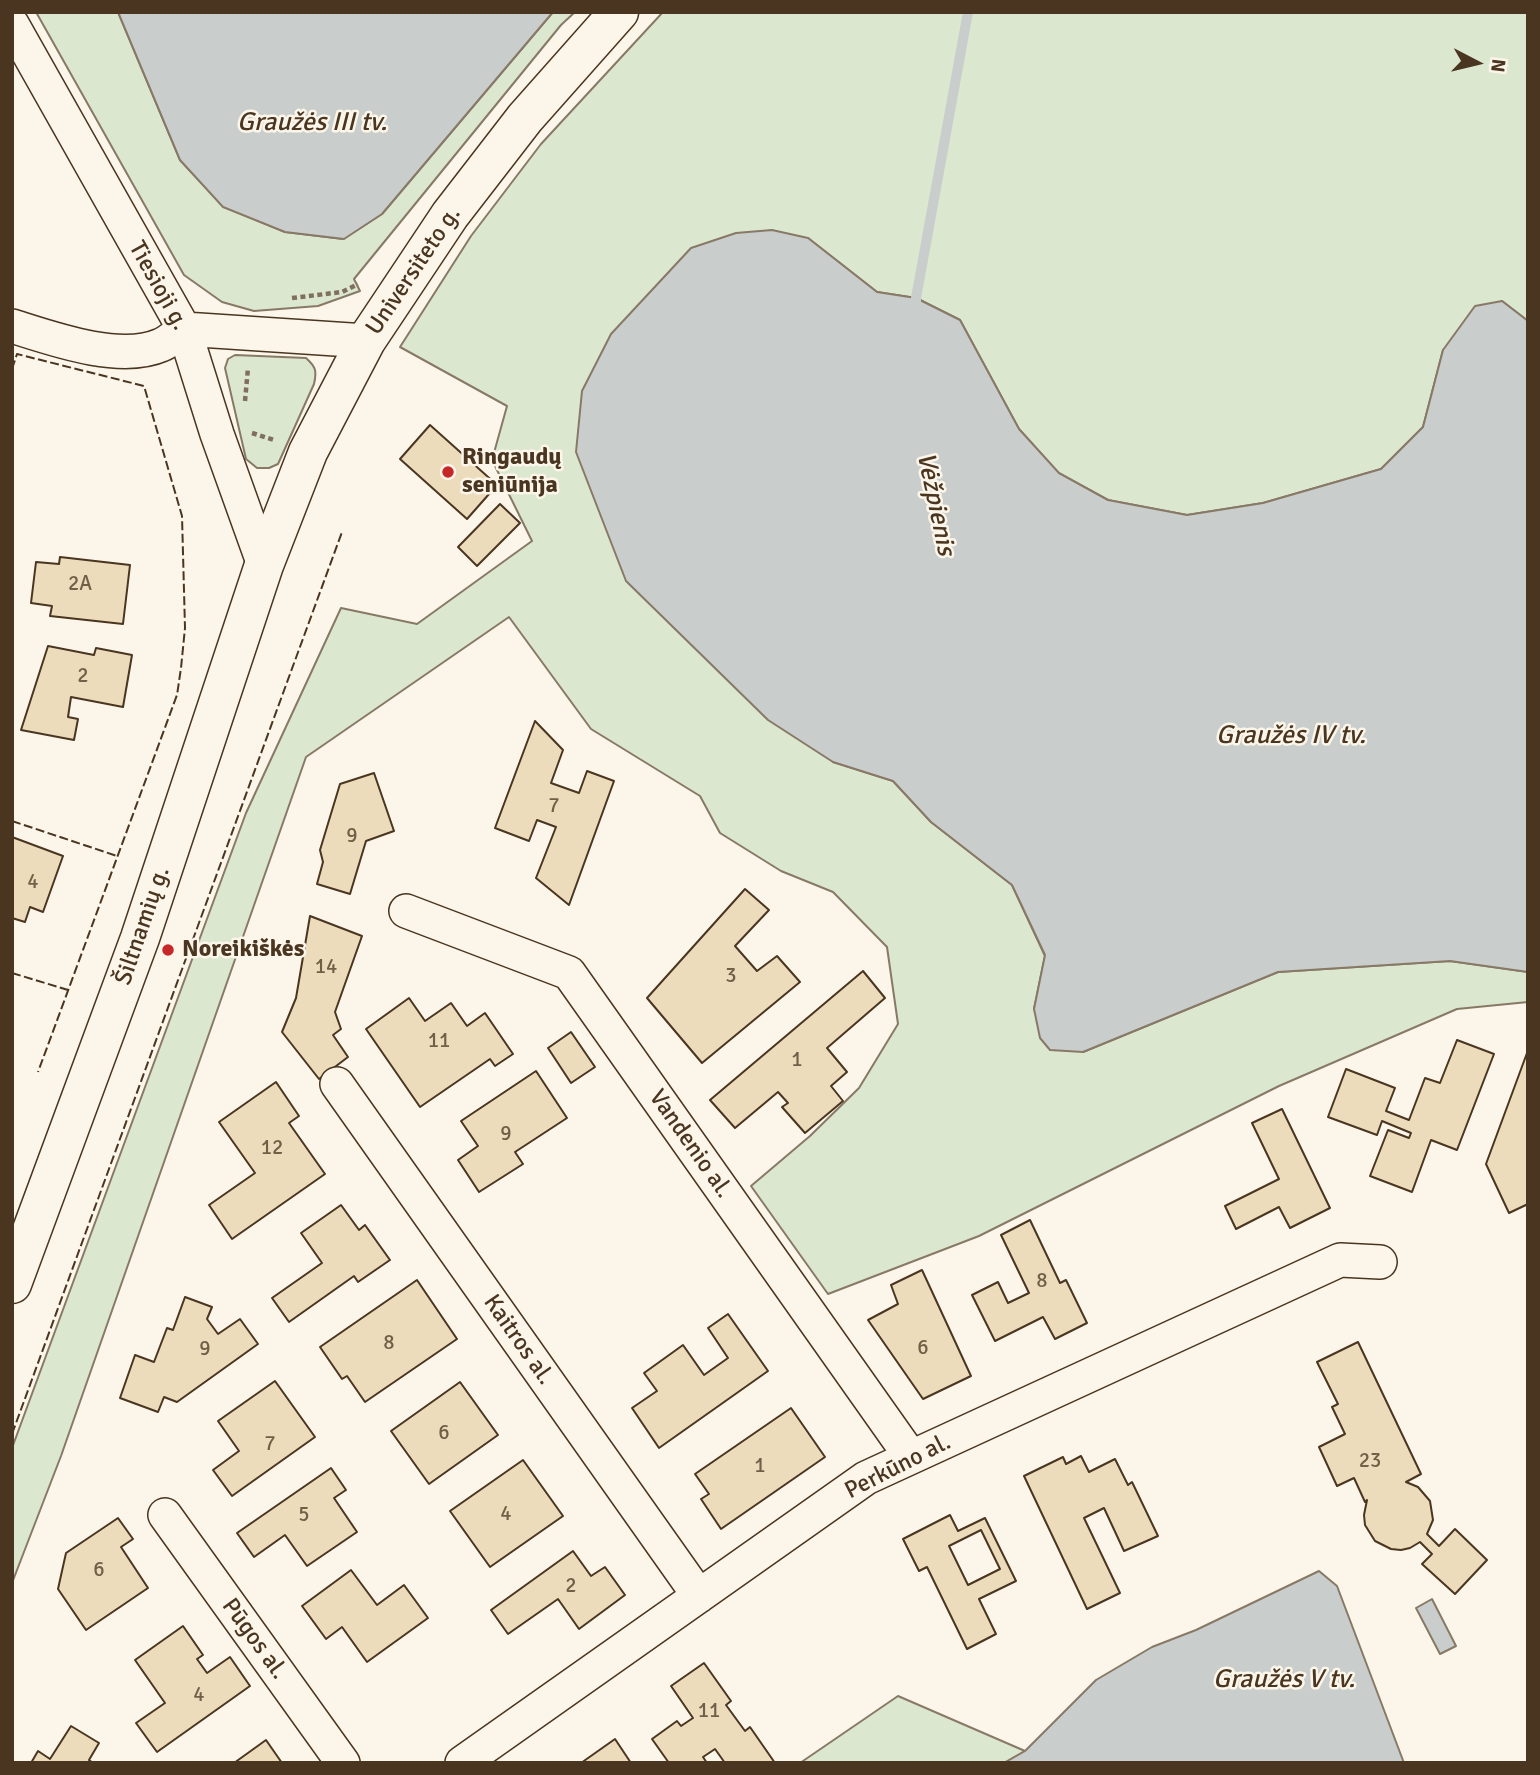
<!DOCTYPE html>
<html>
<head>
<meta charset="utf-8">
<style>
  body { margin:0 }
  #map { position:relative; width:1540px; height:1775px; overflow:hidden; background:#fbf6e9; font-family:Signika,sans-serif }
  canvas { display:block }
  .frame { position:absolute; inset:0; border:14px solid #4a3520; pointer-events:none }
  .north { position:absolute; left:1442px; top:28px; width:70px; height:70px; -webkit-text-stroke:5px #fbf6e9; paint-order:stroke; rotate:97deg; font-size:19px; font-weight:700; line-height:28px; text-align:center; color:#4a3520 }
  .north::after { content:''; display:block; margin:auto; width:24px; height:32px; background:#4a3520; clip-path:polygon(50% 0,100% 100%,50% 72%,0 100%) }
</style>
</head>
<body>
<div id="map">
<canvas width="1540" height="1775"></canvas>
<div class="frame"></div>
<div class="north">N</div>
</div>
<script>
const ctx = document.querySelector('canvas').getContext('2d');
ctx.lineJoin = 'round';
function fillPath(path, color) { ctx.fillStyle = color; ctx.fill(path, 'evenodd'); }
function strokePath(path, color, width, dash) { ctx.strokeStyle = color; ctx.lineWidth = width; ctx.lineCap = dash ? 'butt' : 'round'; ctx.setLineDash(dash || []); ctx.stroke(path); }
function label(font, color, halo, rows, align = 'center') {
  ctx.font = font + ' Signika,sans-serif'; ctx.lineWidth = 5; ctx.setLineDash([]); ctx.textBaseline = 'middle'; ctx.strokeStyle = halo; ctx.fillStyle = color; for (const [text, x, y, turn = 0] of rows) {
    ctx.save(); ctx.translate(x, y); ctx.rotate((+turn || 0) * Math.PI / 180); ctx.textAlign = isNaN(turn) ? turn : align; if (halo) ctx.strokeText(text, 0, 0); ctx.fillText(text, 0, 0); ctx.restore();
  }
}
const green = new Path2D(`
  M36,12H118L180,160L223,206L285,232L343,239L382,214L553,12H575L561,25L354,279L360,291L318,306L254,311L222,302L184,275Z
  M663,12H1528V321L1502,301L1443,350L1423,427L1381,469L1263,503L1187,515L1108,500L1058,473L1019,429L960,320L916,298L877,292L808,238L833,762L893,781L931,822L1012,885L1045,956L1034,1009L1083,1052L1278,972L1450,961L1528,972V1002L1457,1009L1279,1086L979,1236L828,1294L751,1186L810,1136L859,1088L898,1024L887,947L833,892L781,871L720,833L700,796L591,729L509,617L306,757L61,1456L12,1583V1448L246,813L341,608L417,624L532,541L492,460L507,406L400,347L471,236L541,144Z
  M235,355L306,358C316,367 317,371 314,384L278,464L269,468H257L246,459L225,368L228,359Z
  M898,1696L1025,1751L1004,1763H800Z`);
const water = new Path2D(`
  M118,12H553L382,214L344,239L285,232L223,207L180,160Z
  M772,230L808,238L877,292L916,298L960,320L1019,429L1059,473L1108,500L1187,515L1263,503L1381,469L1423,427L1443,350L1475,306L1502,301L1528,321V972L1450,961L1278,972L1083,1052L1050,1050L1040,1038L1034,1009L1045,955L1012,885L931,822L893,781L833,762L768,720L626,581L576,452L582,391L611,334L691,248L736,233Z
  M1319,1571L1337,1586L1404,1763H1004L1025,1751L1096,1680L1152,1647L1196,1630Z
  M1432,1599L1456,1646L1440,1654L1416,1608Z`);
const stream = new Path2D(`
  M916,312V298L968,12`);
const building = new Path2D(`
  M430,425L497,485L467,519L400,459Z
  M500,504L520,523L477,566L458,547Z
  M60,557L130,565L123,624L50,616L52,606L31,603L36,562L59,564Z
  M48,646L94,655L96,648L132,655L123,707L71,697L68,717L78,719L74,740L21,730Z
  M535,721L563,750L551,783L579,793L587,771L614,781L569,905L536,878L556,827L537,820L529,841L495,828Z
  M374,773L394,831L366,841L350,894L317,884L323,862L320,850L340,784Z
  M12,837L63,856L43,912L30,907L25,922L12,918Z
  M745,889L769,910L735,946L757,971L777,956L800,982L702,1063L647,998Z
  M310,916L362,936L335,1012L341,1029L333,1035L348,1057L319,1079L282,1032L296,998Z
  M863,971L885,998L827,1048L847,1072L831,1086L843,1101L805,1133L782,1107L788,1103L778,1092L735,1128L710,1100Z
  M409,998L425,1021L451,1003L467,1026L485,1013L513,1054L495,1066L490,1059L420,1107L366,1029Z
  M571,1032L595,1067L571,1083L548,1048Z
  M1457,1040L1494,1054L1457,1150L1431,1140L1412,1192L1370,1176L1388,1130L1409,1138L1411,1133L1382,1121L1377,1135L1328,1117L1346,1069L1395,1088L1386,1111L1409,1120L1425,1078L1440,1083Z
  M1527,1053L1528,1204L1509,1213L1486,1164Z
  M536,1071L567,1118L515,1152L523,1164L479,1192L458,1160L478,1146L461,1121Z
  M276,1082L299,1116L289,1123L325,1174L232,1239L209,1205L255,1173L219,1122Z
  M1282,1109L1330,1208L1290,1228L1279,1207L1236,1229L1225,1206L1279,1179L1252,1123Z
  M341,1205L359,1230L365,1225L390,1260L358,1282L354,1276L289,1322L272,1298L322,1263L301,1233Z
  M1030,1220L1060,1283L1066,1280L1087,1323L1055,1339L1043,1317L995,1341L972,1295L998,1282L1008,1303L1029,1293L1001,1235Z
  M922,1270L971,1376L923,1399L868,1320L898,1304L891,1285Z
  M417,1280L457,1339L365,1402L347,1376L342,1379L320,1347Z
  M185,1297L212,1307L207,1319L218,1334L240,1319L258,1344L177,1402L164,1397L158,1412L120,1398L135,1355L154,1362L167,1328L173,1330Z
  M728,1314L768,1371L659,1448L632,1408L657,1391L644,1373L683,1345L704,1375L728,1358L708,1328Z
  M1358,1342L1421,1474L1406,1482L1418,1487L1430,1501L1433,1520L1427,1534L1439,1546L1455,1529L1487,1560L1455,1594L1422,1564L1432,1554L1420,1542L1410,1548L1401,1550L1391,1549L1375,1541L1365,1525L1364,1515L1367,1500L1365,1502L1354,1478L1337,1486L1319,1447L1345,1434L1332,1407L1338,1404L1317,1362Z
  M275,1381L315,1437L232,1496L213,1470L239,1451L218,1421Z
  M460,1382L498,1435L429,1484L391,1431Z
  M791,1408L825,1457L721,1529L701,1499L709,1494L695,1474Z
  M1081,1456L1089,1472L1115,1459L1128,1485L1132,1482L1158,1536L1124,1551L1104,1508L1084,1518L1120,1593L1087,1609L1024,1476L1063,1457L1066,1464Z
  M523,1460L563,1516L490,1567L450,1511Z
  M331,1468L346,1490L334,1498L357,1532L307,1566L285,1535L254,1557L237,1533Z
  M950,1515L958,1531L985,1518L1016,1581L979,1599L996,1634L967,1649L927,1567L919,1571L903,1539ZM981,1530L1000,1569L968,1585L949,1546Z
  M118,1518L133,1539L121,1547L148,1588L86,1630L58,1589L66,1553Z
  M573,1551L591,1576L605,1567L625,1595L579,1629L558,1599L508,1634L491,1610Z
  M351,1570L377,1605L404,1585L428,1618L367,1662L342,1627L326,1639L302,1606Z
  M183,1626L203,1655L197,1659L207,1673L230,1657L250,1686L157,1752L136,1723L165,1703L135,1660Z
  M704,1663L731,1701L726,1705L745,1731L750,1727L775,1763H725L715,1749L703,1757L707,1763H669L652,1739L677,1721L681,1726L693,1718L671,1686Z
  M71,1726L99,1743L89,1760L93,1763H31L38,1751L50,1759Z
  M615,1739L631,1763H581Z
  M266,1740L282,1763H234Z`);
const path = new Path2D(`
  M292,298L342,292L358,284
  M245,401L248,368
  M252,433L274,440`);
const street = new Path2D(`
  M12,24L184,329L217,434L264,565
  M12,326C53,339 120,363 161,345C169,342 177,334 184,329L366,341
  M406,911L569,973L911,1457
  M337,1084L699,1596
  M165,1515L343,1763
  M462,1763L866,1478L1340,1260L1380,1262`);
const secondary = new Path2D(`
  M12,1284L140,938L264,565L308,452L366,341L450,215L525,118L619,12`);
const fence = new Path2D(`
  M12,369L17,354L144,386L182,516L185,628L181,668L177,695L38,1072
  M12,821L117,856
  M12,973L68,990
  M12,1434L342,532`);
const markers = [
  [448,472,7,"#c62828"],
  [168,950,7,"#c62828"]
];
const numberNames = [
  ["2A",80,584],
  ["2",83,676],
  ["7",554,806],
  ["9",352,836],
  ["4",33,882],
  ["14",326,967],
  ["3",731,976],
  ["11",439,1041],
  ["1",797,1060],
  ["9",506,1134],
  ["12",272,1148],
  ["8",1042,1281],
  ["8",389,1343],
  ["6",923,1348],
  ["9",205,1349],
  ["6",444,1433],
  ["7",270,1444],
  ["23",1370,1461],
  ["1",760,1466],
  ["4",506,1514],
  ["5",304,1515],
  ["6",99,1570],
  ["2",571,1586],
  ["4",199,1695],
  ["11",709,1711]
];
const streetNames = [
  ["Universiteto g.",414,271,-56],
  ["Tiesioji g.",158,286,61],
  ["Šiltnamių g.",143,926,-71],
  ["Vandenio al.",690,1144,55],
  ["Kaitros al.",518,1340,55],
  ["Perkūno al.",898,1467,-27],
  ["Pūgos al.",254,1639,54]
];
const poiNames = [
  ["Ringaudų",462,458],
  ["seniūnija",462,486],
  ["Noreikiškės",182,950]
];
const waterNames = [
  ["Graužės III tv.",312,123],
  ["Vėžpienis",935,504,78],
  ["Graužės IV tv.",1291,736],
  ["Graužės V tv.",1284,1680]
];
fillPath(green, '#dce7d0');
strokePath(green, '#887966', 2);
fillPath(water, '#c9cecd');
strokePath(water, '#887966', 2);
strokePath(stream, '#c9cecd', 10);
fillPath(building, '#ecdcbc');
strokePath(building, '#4a3520', 2);
strokePath(street, '#4a3520', 36);
strokePath(secondary, '#4a3520', 41);
strokePath(path, '#7f6f5c', 4.5, [5, 3.5]);
strokePath(street, '#fbf6e9', 33);
strokePath(secondary, '#fbf6e9', 38);
strokePath(fence, '#4a3520', 2, [9, 3.5]);
for (const [x, y, r, color] of markers) { const dot = new Path2D(); dot.arc(x, y, r, 0, 2 * Math.PI); ctx.fillStyle = color; ctx.fill(dot); strokePath(dot, '#fbf6e9', 2.5); }
label('21px', '#725f47', null, numberNames);
label('24px', '#4a3520', '#fbf6e9', streetNames);
label('bold 24px', '#4a3520', '#fbf6e9', poiNames, 'left');
label('italic 26px', '#4a3520', '#fbf6e9', waterNames);
</script>
</body>
</html>
